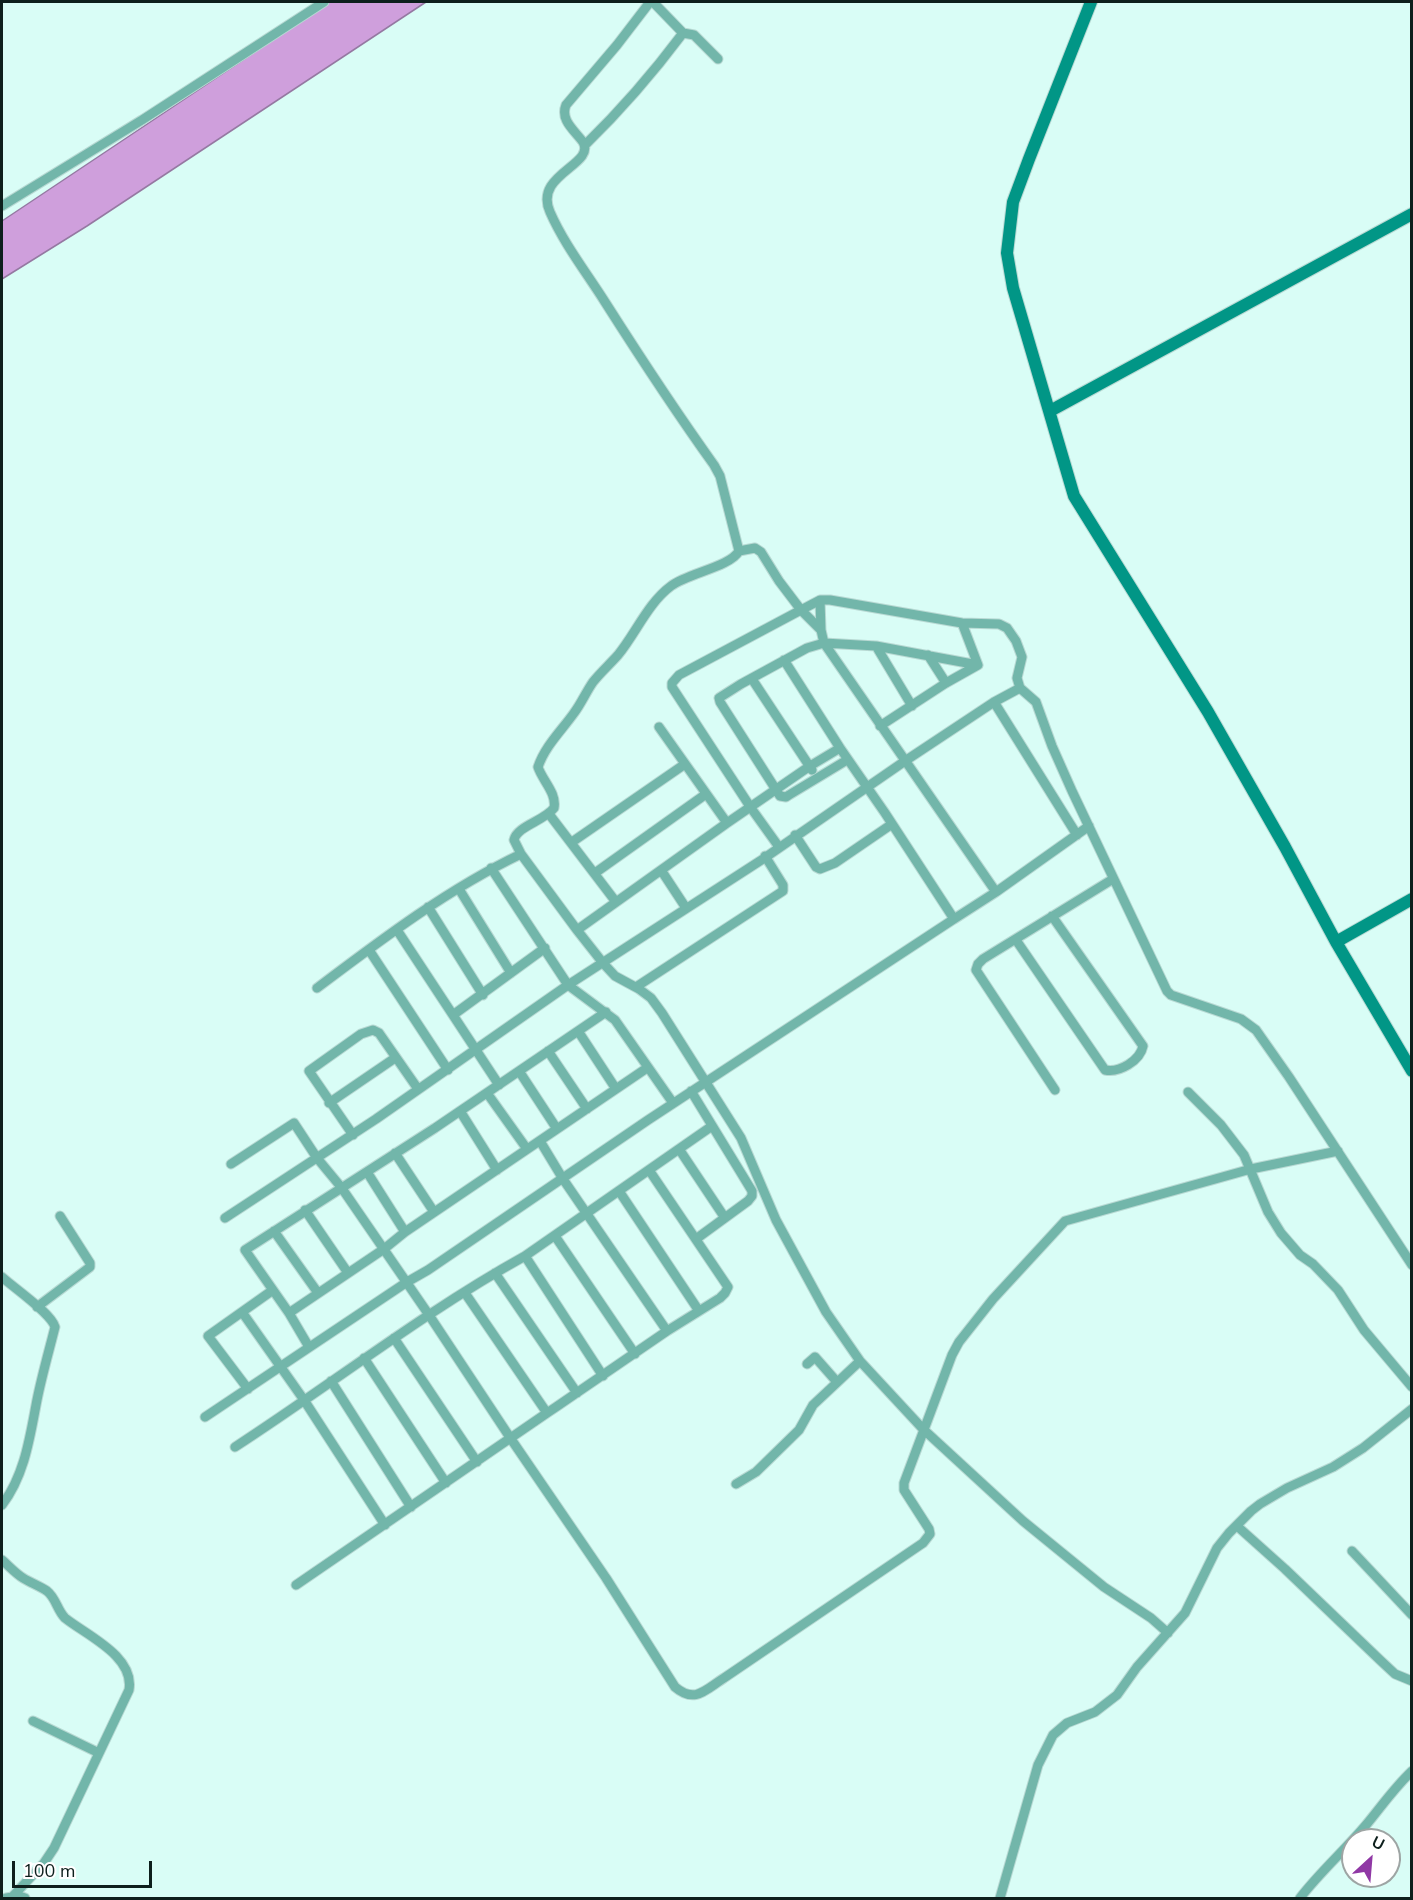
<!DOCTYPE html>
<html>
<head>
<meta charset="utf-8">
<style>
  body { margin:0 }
  #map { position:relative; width:1413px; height:1900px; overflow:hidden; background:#d9fdf6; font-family:"Nunito Sans",sans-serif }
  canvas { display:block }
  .frame { position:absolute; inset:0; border:3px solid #0d1f1c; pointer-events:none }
  .north { position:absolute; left:1341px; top:1828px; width:60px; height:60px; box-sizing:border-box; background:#fff; border:2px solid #9ea5a4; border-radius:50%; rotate:26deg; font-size:16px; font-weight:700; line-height:24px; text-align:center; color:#0d1f1c }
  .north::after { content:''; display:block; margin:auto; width:21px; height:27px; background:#9038a5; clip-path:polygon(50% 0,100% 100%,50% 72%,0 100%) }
  .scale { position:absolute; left:12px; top:1861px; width:140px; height:27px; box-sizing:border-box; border:3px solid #0d1f1c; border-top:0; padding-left:8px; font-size:18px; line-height:21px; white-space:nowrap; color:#0d1f1c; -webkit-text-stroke:4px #fff; paint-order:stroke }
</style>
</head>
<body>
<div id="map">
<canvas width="1413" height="1900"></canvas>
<div class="frame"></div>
<div class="north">U</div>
<div class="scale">100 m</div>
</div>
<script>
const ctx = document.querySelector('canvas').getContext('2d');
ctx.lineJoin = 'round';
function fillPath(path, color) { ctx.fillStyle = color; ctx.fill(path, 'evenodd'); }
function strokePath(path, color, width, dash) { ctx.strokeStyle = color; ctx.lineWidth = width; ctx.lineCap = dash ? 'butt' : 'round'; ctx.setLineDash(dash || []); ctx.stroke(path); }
const water = new Path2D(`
  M330,2H426L87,226L2,279V221Z`);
const street = new Path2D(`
  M650,2L617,45L566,105C560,120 574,130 583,142C596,165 533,174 550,212C564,244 586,272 605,302C640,357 676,412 714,465L720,476L739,551C730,567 688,573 671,586C648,603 636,633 618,655C610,664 600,673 593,682C586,692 581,704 574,713C562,730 545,746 538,767C542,780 557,793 554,808C544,821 517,826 514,840L521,854L577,930L603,963L615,976L639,989L651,998L662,1013L741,1138L776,1220L826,1312L860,1361L923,1429L1023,1521L1104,1587L1151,1618L1168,1633
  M653,2L683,33L694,35L718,59
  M585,145C621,110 653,73 683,33
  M2,206L142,120L324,2
  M739,551L755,548L761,552L779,581L801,610L820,600H830L962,623L999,624L1007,628L1016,641L1022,657L1017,678L1020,688L1036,702L1052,746L1072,791L1167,991L1171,995L1241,1019L1256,1030L1289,1077L1412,1265
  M820,600L821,630L824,643L996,892
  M876,646L912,706
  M928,655L946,683
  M784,660L840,748L885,813L954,919L996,892L1089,826
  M752,679L812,770
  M994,702L1077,835
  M880,726L946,683L978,665L962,623
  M659,727L727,823
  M847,760L789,795L786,797L780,796L720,702L719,698L741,684L807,648L824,643L876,646L978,665
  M549,814L616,902
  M795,835L816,867L820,869L835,863L892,824
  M572,842L685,764
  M779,847L751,808L672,687V683L679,675L801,610L821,630
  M491,868L568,985L615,1020L673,1103
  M661,870L686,908
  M595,873L706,794
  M459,889L511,973
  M428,907L483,995
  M397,930L499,1085
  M577,930L727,823L810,766L840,748
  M1016,940L1105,1070C1119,1073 1140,1061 1143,1046L1052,916
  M369,950L448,1070
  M636,987L783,891V885L765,856
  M317,988C382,939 448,889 521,854
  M453,1015L545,948
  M578,1031L616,1089
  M548,1051L587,1109
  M519,1071L557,1129
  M1055,1090L976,970L978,964L983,959L1113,879
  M691,1091L752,1191V1196L748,1201L696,1239
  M1188,1092L1221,1125L1244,1155L1268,1212L1281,1233L1300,1255L1313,1264L1338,1290L1364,1330L1412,1387
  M487,1093L527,1149
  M329,1103L395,1058
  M460,1111L497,1170
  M353,1135L309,1071L361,1034L373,1030L379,1033L418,1089
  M540,1141L563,1179L667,1331
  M679,1149L725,1218
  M395,1153L434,1212
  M231,1164L294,1123L317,1158L341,1187L429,1315L511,1439L606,1578L675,1687C695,1704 705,1690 724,1678L923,1543L930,1534L929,1529L904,1490V1483L952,1355L959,1342L993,1299L1065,1221L1251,1169L1338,1151
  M367,1172L405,1232
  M619,1191L699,1311
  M305,1210L348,1273
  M225,1218L376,1119L568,985L763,859L905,761L994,702L1020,688
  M274,1231L318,1293
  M555,1236L635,1354
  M525,1256L603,1376
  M495,1273L577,1393
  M2,1277C14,1288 51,1313 55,1327C49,1351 42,1375 37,1400C30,1436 25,1475 2,1505
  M465,1293L547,1413L556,1407L667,1331L720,1298L725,1293L728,1287L649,1170
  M37,1307L90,1267V1263L60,1216
  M242,1312L304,1400L385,1525
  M289,1313L384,1249L405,1232L647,1068
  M394,1338L477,1462
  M309,1347L289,1313L245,1250L435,1128L606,1012
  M364,1358L446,1483
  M807,1364L815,1357L837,1382
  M331,1381L411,1507
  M248,1389L208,1336L273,1290
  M205,1417L407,1282L428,1270L648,1120L954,919
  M235,1447C332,1384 424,1312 525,1256L712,1126
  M736,1484L756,1472L799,1430L813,1405L860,1361
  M1237,1526L1285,1569L1380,1660L1395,1674L1412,1681
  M1352,1551L1412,1615
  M2,1560C9,1566 15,1573 23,1578C31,1583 40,1586 47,1591C56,1598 57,1610 65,1618C86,1635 135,1656 129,1690L54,1848L44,1863L13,1896
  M296,1585L547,1413
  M33,1721L99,1753
  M6,1898L19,1896L25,1898
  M1000,1898L1038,1765L1053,1735L1067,1723L1095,1712L1117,1695L1137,1667L1185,1613L1217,1548L1229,1533L1251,1511L1260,1504L1287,1488L1333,1467L1363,1448L1412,1409
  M1300,1898C1320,1872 1345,1850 1366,1825C1381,1807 1394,1788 1412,1771`);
const secondary = new Path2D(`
  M1091,2L1029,159L1013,202L1007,253L1013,288L1074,496L1208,712L1285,847L1336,942L1412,899
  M1050,411L1412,214
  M1336,942L1412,1071`);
fillPath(water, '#cf9fdc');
strokePath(water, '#9579a2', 1.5);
strokePath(street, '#b8d9d3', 11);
strokePath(secondary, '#b8d9d3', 14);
strokePath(street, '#72b6aa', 9);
strokePath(secondary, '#019686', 12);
</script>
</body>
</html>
